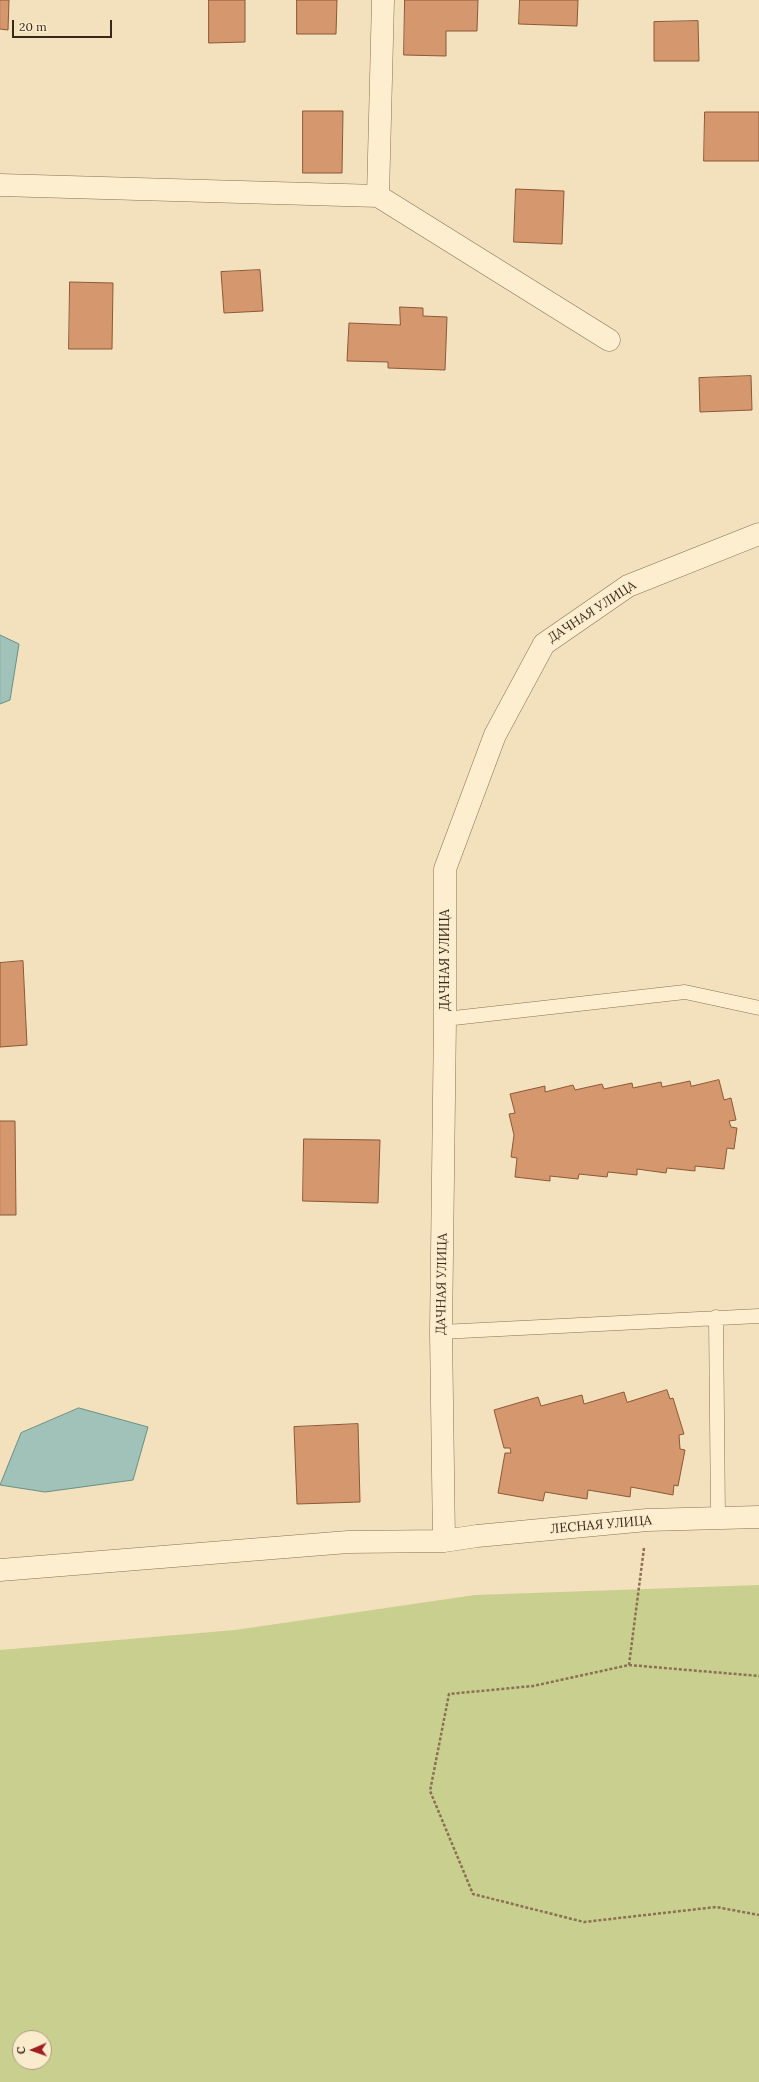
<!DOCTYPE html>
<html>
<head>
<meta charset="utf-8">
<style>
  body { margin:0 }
  #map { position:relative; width:759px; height:2082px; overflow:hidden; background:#f2e1bc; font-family:Lora,serif }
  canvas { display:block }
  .north { position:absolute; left:12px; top:2030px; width:40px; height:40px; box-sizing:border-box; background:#f9ebcc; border:1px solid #ac9d85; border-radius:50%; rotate:268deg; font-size:11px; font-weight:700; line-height:16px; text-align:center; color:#38281a }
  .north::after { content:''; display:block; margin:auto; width:14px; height:18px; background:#9f1e20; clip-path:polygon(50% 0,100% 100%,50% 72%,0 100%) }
  .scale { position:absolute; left:12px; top:20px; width:100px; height:18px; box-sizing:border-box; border:2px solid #38281a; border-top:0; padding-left:5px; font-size:12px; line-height:14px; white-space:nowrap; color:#38281a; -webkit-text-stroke:3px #f9ebcc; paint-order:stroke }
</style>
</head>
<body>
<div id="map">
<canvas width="759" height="2082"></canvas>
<div class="north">С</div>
<div class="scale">20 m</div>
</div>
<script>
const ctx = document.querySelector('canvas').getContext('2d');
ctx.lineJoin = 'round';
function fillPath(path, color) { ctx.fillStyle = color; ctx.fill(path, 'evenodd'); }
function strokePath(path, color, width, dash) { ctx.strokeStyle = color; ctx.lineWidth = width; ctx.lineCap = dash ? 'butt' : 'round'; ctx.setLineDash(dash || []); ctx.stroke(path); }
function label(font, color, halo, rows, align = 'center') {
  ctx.font = font + ' Lora,serif'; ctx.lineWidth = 3; ctx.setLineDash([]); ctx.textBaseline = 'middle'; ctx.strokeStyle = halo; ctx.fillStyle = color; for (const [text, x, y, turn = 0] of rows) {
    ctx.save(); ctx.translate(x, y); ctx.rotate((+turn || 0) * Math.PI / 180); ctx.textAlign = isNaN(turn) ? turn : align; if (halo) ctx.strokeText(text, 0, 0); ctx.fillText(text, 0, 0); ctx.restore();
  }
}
const green = new Path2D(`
  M759,1585V2082H0V1650L235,1630L475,1595ZM20,2038H44V2062H20Z`);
const water = new Path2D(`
  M0,635L19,644L10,700L0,704Z
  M79,1408L148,1427L133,1480L45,1492L0,1485L21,1433Z`);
const building = new Path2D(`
  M0,0H9L8,30L0,29Z
  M209,0H245V42L209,43Z
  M297,0H337L336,34H297Z
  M405,0H478L477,31H446V56L404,55Z
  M520,0H578L577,26L519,24Z
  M698,21L699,61H654V22Z
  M303,111H343L342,173H303Z
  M705,112H759V161H704Z
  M516,189L564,191L562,244L514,242Z
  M260,270L263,311L224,313L221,272Z
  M70,282L113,283L112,349H69Z
  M400,307L423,308V316L447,317L445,370L388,368V362L347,361L349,323L400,325Z
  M751,376L752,410L700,412L699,378Z
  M23,961L27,1045L0,1047V963Z
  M719,1080L724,1100L731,1098L736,1120L729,1121L731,1127L737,1128L734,1149L727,1148L724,1169L695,1166V1171L667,1168L666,1173L637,1169V1175L608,1172L607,1177L579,1174L578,1179L550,1176V1181L515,1177L517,1158L511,1157L514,1135L509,1114L515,1113L510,1094L545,1086V1092L573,1085L575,1090L602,1084L604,1089L632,1083L633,1088L661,1082L662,1087L690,1081L691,1086Z
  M0,1121H15L16,1215H0Z
  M304,1139L380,1140L378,1203L303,1201Z
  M667,1390L670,1399L673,1398L684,1434L679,1435L680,1449L685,1450L678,1486L674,1485L673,1495L631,1487L630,1497L588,1490L587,1499L545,1492L543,1501L498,1493L505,1453H511L510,1448H504L494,1410L538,1397L541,1406L582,1395L584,1404L624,1392L627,1402Z
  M358,1424L360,1502L297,1504L294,1427Z`);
const path = new Path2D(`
  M644,1548L629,1665L533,1686L449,1694L430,1791L473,1894L584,1922L716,1907L759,1915
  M629,1665L759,1676`);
const lane = new Path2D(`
  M445,1019L685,992L759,1008
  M716,1317L718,1518
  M441,1332L759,1316`);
const street = new Path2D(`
  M0,185L378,196L609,340
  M378,196L383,0
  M444,1541L441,1332L445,1019V869L495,735L544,644L628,586L759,534
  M0,1570L348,1542L444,1541L477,1536L647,1520L759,1517`);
const streetNames = [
  ["ДАЧНАЯ УЛИЦА",592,612,-33],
  ["ДАЧНАЯ УЛИЦА",445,960,-90],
  ["ДАЧНАЯ УЛИЦА",442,1284,-89],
  ["ЛЕСНАЯ УЛИЦА",601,1525,-5]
];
fillPath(green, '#c9d08f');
fillPath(water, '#a0c2b8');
strokePath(water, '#679086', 1);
fillPath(building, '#d4976e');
strokePath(building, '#8c5837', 1);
strokePath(lane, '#8b7054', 15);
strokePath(street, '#8b7054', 23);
strokePath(path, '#8b7054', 2.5, [3, 2]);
strokePath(lane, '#fceecf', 14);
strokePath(street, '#fceecf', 22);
label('13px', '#38281a', '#f9ebcc', streetNames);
</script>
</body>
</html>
